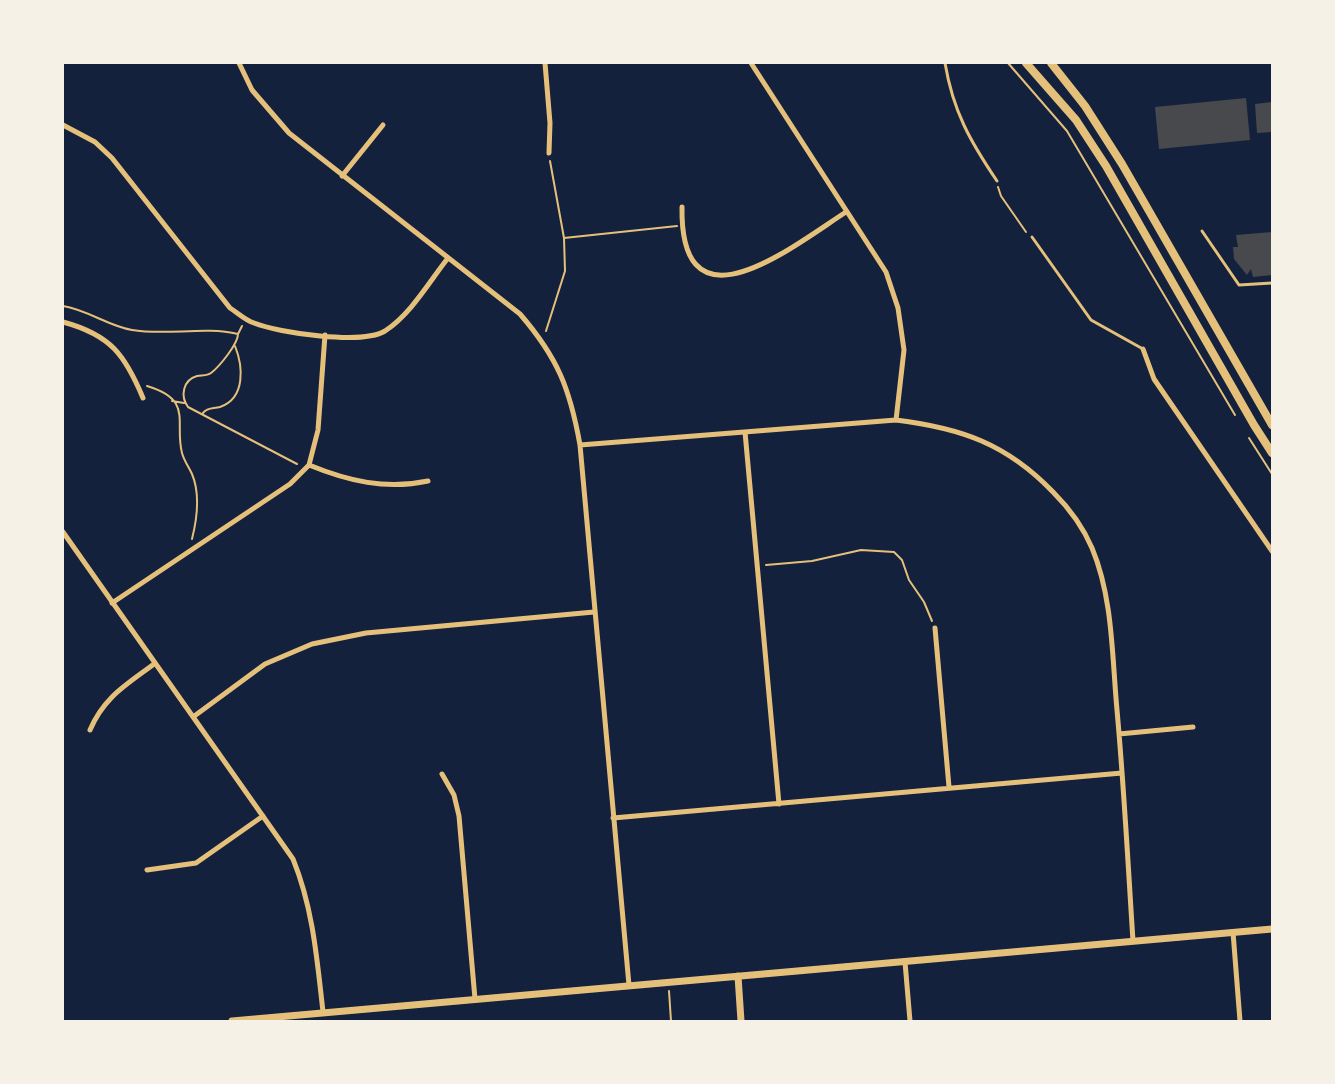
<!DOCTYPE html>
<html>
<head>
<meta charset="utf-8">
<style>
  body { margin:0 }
  #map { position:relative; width:1335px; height:1084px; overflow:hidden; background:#14213d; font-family:"IBM Plex Serif",serif }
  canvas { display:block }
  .frame { position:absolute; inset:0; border:64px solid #f6f1e7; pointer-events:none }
</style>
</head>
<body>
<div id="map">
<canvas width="1335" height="1084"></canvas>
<div class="frame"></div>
</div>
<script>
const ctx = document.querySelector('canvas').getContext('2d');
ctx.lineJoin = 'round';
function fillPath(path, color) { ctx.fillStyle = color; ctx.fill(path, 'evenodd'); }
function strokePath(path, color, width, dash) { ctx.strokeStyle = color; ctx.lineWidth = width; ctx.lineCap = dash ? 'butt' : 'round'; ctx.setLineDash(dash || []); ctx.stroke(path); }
const building = new Path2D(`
  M1246,98L1250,140L1159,149L1155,107Z
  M1272,102V132L1257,133L1255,104Z
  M1272,232V275L1253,277L1251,269L1247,275L1234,259L1233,247H1238L1236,235Z`);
const path = new Path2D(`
  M1008,63L1067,131L1235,415
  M998,187L1001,196L1026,232
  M564,238L677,226
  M63,306C88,310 108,326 132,330C167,336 204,326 238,334L242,326
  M546,331L565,271L564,238L550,161
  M238,334C238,344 219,367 211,373C207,376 202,375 197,376C183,380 180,396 188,407L297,464
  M147,386C194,400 174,422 182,453C184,461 189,467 192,474C200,493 197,519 192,539
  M172,401L184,403
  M203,413C208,407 213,409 220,407C246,398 243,366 235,346
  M1249,438L1272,474
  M766,565L812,561L861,550L894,552L902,560L909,580L924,602L932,621
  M669,991L671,1021`);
const service = new Path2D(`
  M945,63C953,111 970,141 997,181
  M1202,231L1239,285L1272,283
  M1032,237L1091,320L1143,349`);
const minor = new Path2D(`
  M239,63L252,90L289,133L520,314C558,358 570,389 580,445L629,985
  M545,63L550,123L549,153
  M751,63L886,272L898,308L904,350L896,420
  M63,125L95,142L112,158L230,308C238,313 245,320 254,323C279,333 362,345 385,331C411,314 429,282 448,258
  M342,176L383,125
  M682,207C680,338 793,246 846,212
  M63,322C111,335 125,355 143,398
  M1143,349L1154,379L1272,551
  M745,432L779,804
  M580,445L896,420C961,428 1007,444 1053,492C1069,508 1083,527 1092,548C1113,598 1112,657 1117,710C1124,787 1128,864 1133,941
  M309,465C348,481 386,490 428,481
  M63,532L293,859C313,908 317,959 323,1012
  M112,603L290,484L309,465L318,430L325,335
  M935,628L949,787
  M193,717L265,664L312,644L366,633L594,612
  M90,730C104,697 126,685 154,664
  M1119,734L1193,727
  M442,774L454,795L459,816L475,999
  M613,818L1122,773
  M147,870L196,863L263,816
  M1233,932L1240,1021
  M905,962L910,1021`);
const tertiary = new Path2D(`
  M738,976L741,1021
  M232,1021L1272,929`);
const secondary = new Path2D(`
  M1026,63L1076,120L1106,166L1254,425L1272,453
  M1051,63L1085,106L1122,164L1272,425`);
fillPath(building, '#48494c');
strokePath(path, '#e5c07b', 2);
strokePath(service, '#e5c07b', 3);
strokePath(minor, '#e5c07b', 5);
strokePath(tertiary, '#e5c07b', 7);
strokePath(secondary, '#e5c07b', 8);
</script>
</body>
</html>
